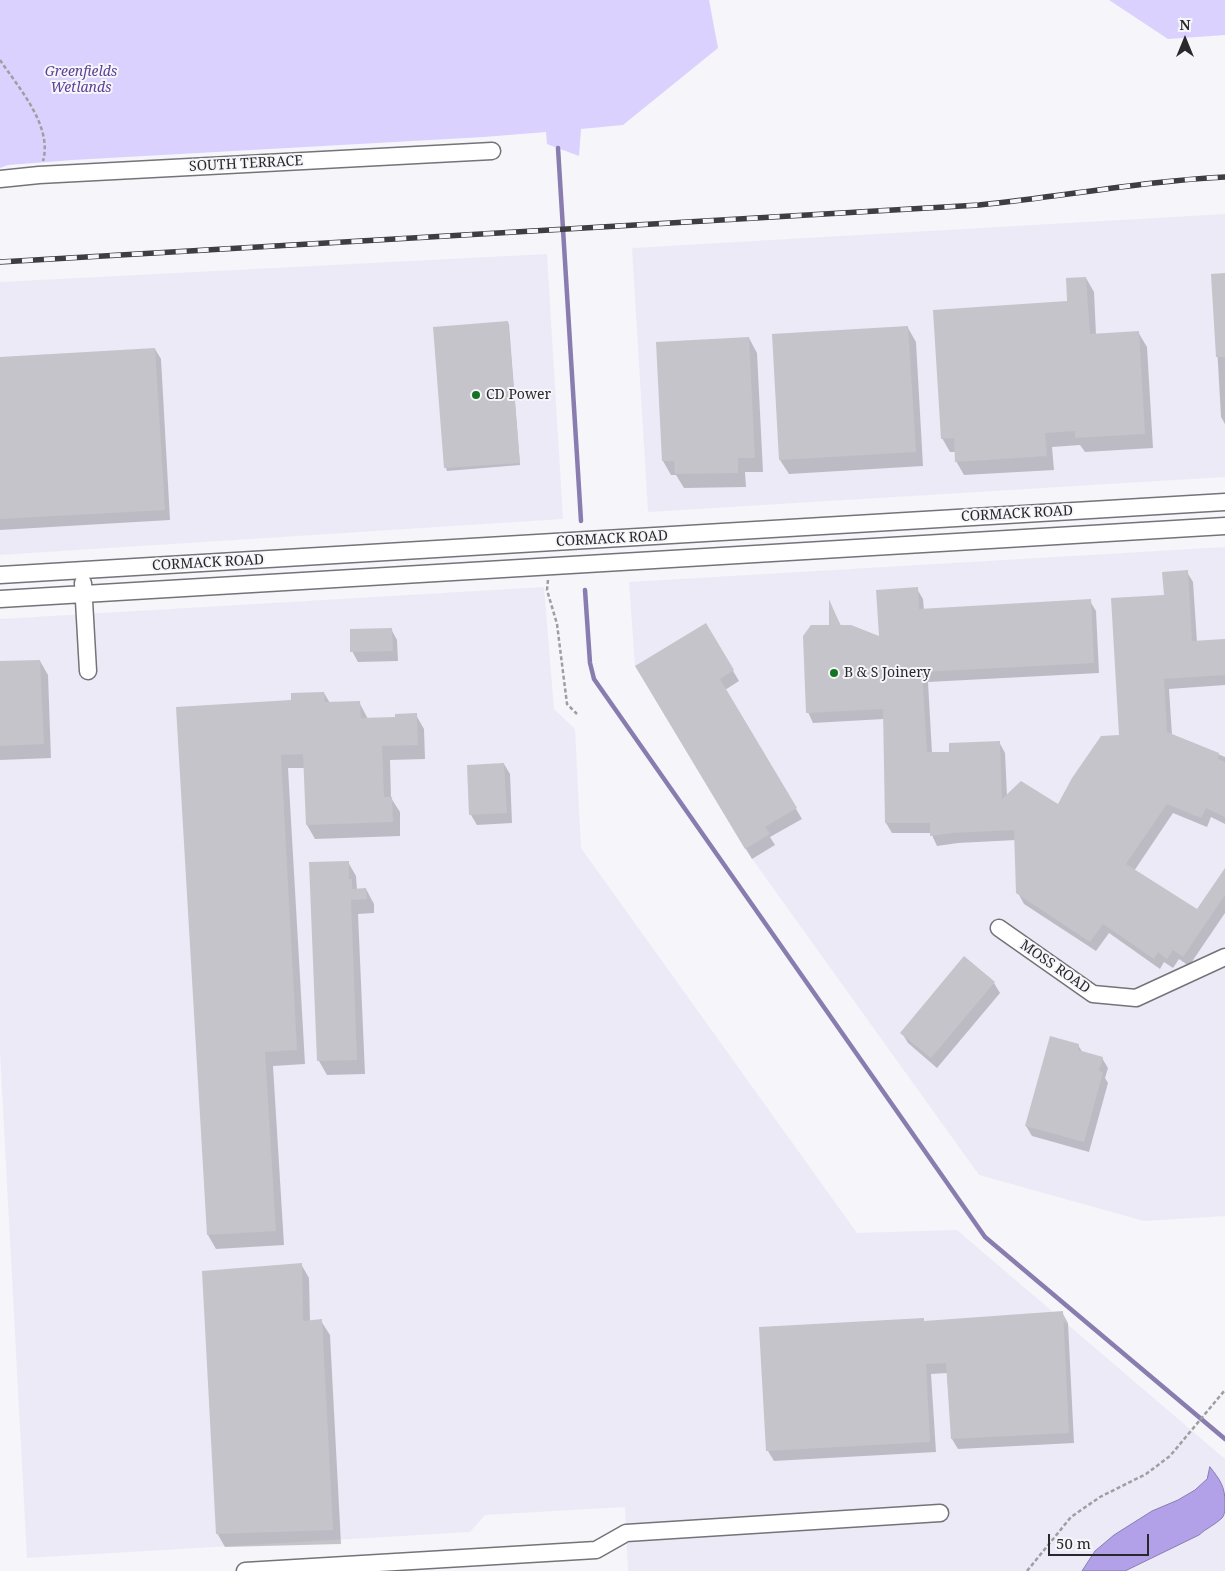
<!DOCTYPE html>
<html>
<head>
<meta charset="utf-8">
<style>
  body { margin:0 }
  #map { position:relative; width:1225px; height:1571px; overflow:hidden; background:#f6f5fa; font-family:"Noto Serif",serif }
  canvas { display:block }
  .north { position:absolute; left:1160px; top:15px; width:50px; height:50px; -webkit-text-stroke:4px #f6f5fa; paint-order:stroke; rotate:0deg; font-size:14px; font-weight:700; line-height:20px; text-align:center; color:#29282a }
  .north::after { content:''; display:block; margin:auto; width:18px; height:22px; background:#29282a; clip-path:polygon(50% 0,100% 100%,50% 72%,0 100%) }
  .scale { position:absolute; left:1048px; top:1534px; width:101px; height:22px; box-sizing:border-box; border:2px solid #29282a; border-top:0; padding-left:6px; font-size:15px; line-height:18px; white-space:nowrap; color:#29282a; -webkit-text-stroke:4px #f6f5fa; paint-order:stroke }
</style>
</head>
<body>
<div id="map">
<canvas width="1225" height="1571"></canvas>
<div class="north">N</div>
<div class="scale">50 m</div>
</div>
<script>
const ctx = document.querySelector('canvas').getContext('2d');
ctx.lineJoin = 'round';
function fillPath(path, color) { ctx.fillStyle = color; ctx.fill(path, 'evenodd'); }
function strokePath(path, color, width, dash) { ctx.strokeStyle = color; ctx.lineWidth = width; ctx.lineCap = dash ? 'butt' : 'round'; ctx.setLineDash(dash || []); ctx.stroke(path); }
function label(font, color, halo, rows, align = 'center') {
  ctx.font = font + ' "Noto Serif",serif'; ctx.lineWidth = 4; ctx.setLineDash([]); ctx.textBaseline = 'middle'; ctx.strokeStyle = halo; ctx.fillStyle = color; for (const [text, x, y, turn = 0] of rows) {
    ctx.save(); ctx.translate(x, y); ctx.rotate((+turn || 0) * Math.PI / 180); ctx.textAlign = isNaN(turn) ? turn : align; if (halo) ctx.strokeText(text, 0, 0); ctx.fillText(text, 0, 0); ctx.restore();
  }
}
const built = new Path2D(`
  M1225,214V477L648,512L632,248Z
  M547,254L563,519L0,555V282Z
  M1225,547V1216L1144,1221L979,1175L745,849L635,666L629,582Z
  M544,587L554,709L575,729L581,848L857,1233L957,1230L1225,1459V1571H628L625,1507L485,1515L470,1532L27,1558L0,1053V619Z`);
const green = new Path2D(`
  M0,0H709L718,48L623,125L581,129L579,156L547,144L546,132L484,137L73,160L8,165L0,168Z
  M1109,0H1225V35L1168,39Z`);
const water = new Path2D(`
  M1210,1467C1220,1480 1225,1486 1225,1503C1225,1508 1225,1515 1222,1518C1215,1525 1205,1529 1199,1535L1125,1571H1082L1095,1551L1114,1535L1152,1511L1178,1500L1195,1490L1207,1479Z`);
const shadow = new Path2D(`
  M1213,275H1225V424L1221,417Z
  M1086,278L1094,292L1096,335L1138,332L1147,347L1153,448L1085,452L1080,445L1052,447L1054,470L964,475L956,461V452H950L942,438L1068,303Z
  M508,322L509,325L520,465L447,471L446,468L434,328Z
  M908,328L916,342L923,466L789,474L780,460L773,335Z
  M749,338L757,353L763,472H745L746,487L684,488L676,475H671L663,461Z
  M155,349L161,359L170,520L0,530V358Z
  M1187,572L1193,582L1197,642L1225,640V685L1169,689L1172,735L1225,757V824L1211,817L1207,827L1173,813L1134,871L1197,911L1225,882V913L1189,966L1179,959L1173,968L1164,962L1160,969L1109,933L1096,951L1024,904L1018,893L1016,840L958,843L937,846L931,833H892L886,823L884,719L813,723L808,712L830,626V603L841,626L880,638L917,589L923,599L924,610L1090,601L1096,611L1099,673L928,682L932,753H950L999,742L1005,753L1007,796L1059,806L1120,737L1165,596Z
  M706,625L739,681L725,690L802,819L770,837L775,845L752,859L636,666Z
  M391,629L397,640L398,661L358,662L352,651Z
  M40,661L48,675L51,758L0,760V663Z
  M324,693L330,703L359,702L368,719L397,718L416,715L424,729L425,759L390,760L391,798L400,812V836L315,839L307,825L305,768H288L305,1064L273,1066L284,1245L216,1249L208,1235L177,708L292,701Z
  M504,764L510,774L512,823L477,825L471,815Z
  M348,862L356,876L357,890L366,889L374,904V913L358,914L365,1074L327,1075L319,1061L311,864Z
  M994,983L1000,993L937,1068L908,1043L902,1033Z
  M1078,1045L1083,1053L1102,1058L1108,1068L1105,1078L1108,1083L1089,1152L1032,1136L1026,1126Z
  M301,1264L309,1278L310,1321H321L330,1335L341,1544L225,1547L217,1533Z
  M1062,1312L1068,1323L1074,1443L958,1449L952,1439L947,1373L931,1374L936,1452L774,1461L768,1451L924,1322Z`);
const stream = new Path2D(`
  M558,148L581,521
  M585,590L590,663L594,679L985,1237L1225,1439`);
const building = new Path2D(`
  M1225,273V357H1216L1211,274Z
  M1086,277L1090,334L1139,331L1145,434L1075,438V431L1045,433L1047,456L955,462L954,438L941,439L933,310L1067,301L1066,278Z
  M508,321L520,463L444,468L433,327Z
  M908,326L916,452L779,460L772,334Z
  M749,337L755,458H738V473L675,474L674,461H662L656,342Z
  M155,348L165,510L0,519V357Z
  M1188,570L1192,641L1225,639V675L1164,679L1167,732L1219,753L1218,759L1225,762V817L1206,808L1201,818L1167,804L1126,864L1197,909L1225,868V895L1183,957L1173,950L1167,959L1158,952L1154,959L1103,924L1090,942L1016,893L1014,830L952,833L930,836V823H885L883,709L806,713L803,636L811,625H829V599L840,625H851L879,636L876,590L918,587L919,609L1091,599L1094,663L922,672L927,752H949V743L1000,741L1002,799L1021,781L1058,804L1072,778L1101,736L1119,735L1111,598L1164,595L1162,572Z
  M706,623L734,670L720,679L797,808L765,827L770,834L745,849L635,666Z
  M392,628L393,651L350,652V629Z
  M40,660L44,744L0,746V661Z
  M324,692L325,702L360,701L361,718L395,717V714L417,713L418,745L382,746L384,797H392L393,822L306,825L303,754L281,755L297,1050L265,1052L276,1231L207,1235L176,707L291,700V693Z
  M504,763L507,813L469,815L467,765Z
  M349,861V879H352V889L366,888L367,899L351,900L357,1060L317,1061L309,862Z
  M964,956L995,982L931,1058L900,1033Z
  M1050,1036L1079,1044L1078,1050L1103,1057L1099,1071L1103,1072L1084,1142L1025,1126Z
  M302,1263L303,1321L322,1319L333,1530L216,1534L202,1271Z
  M1063,1311L1069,1433L951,1439L946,1363L926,1364L930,1442L766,1451L759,1327L924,1318V1321Z`);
const path = new Path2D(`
  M0,60C18,87 53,126 43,161
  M548,580L547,590L557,624L567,704L577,714
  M1027,1571L1071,1517L1100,1497L1146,1474L1170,1456L1225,1390`);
const minor = new Path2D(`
  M0,179L39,175L492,151
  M0,575L1225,502
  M83,583L88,671
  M0,599L1225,526
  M999,928L1093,994L1136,998L1225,957
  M245,1571L596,1550L626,1533L940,1513`);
const rail = new Path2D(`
  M0,262L979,205C1061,197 1143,181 1225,177`);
const markers = [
  [476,395,5,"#147423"],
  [834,673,5,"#147423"]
];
const parkNames = [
  ["Greenfields",81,72],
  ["Wetlands",81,88]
];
const streetNames = [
  ["SOUTH TERRACE",246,164,-3],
  ["CORMACK ROAD",1017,514,-3],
  ["CORMACK ROAD",612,539,-3],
  ["CORMACK ROAD",208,563,-3],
  ["MOSS ROAD",1055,967,35]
];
const poiNames = [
  ["CD Power",486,395],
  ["B & S Joinery",844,673]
];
fillPath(built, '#eceaf6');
fillPath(green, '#dbd1fe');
fillPath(water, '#b2a1e9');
strokePath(water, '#897db0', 1);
fillPath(shadow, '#0003');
strokePath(stream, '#897db0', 4.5);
fillPath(building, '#c5c4ca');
strokePath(minor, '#747378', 19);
strokePath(path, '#9f9ea1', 2.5, [4, 2.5]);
strokePath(minor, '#fff', 16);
strokePath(rail, '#3e3d40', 5.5);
strokePath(rail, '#f6f5fa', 4, [11]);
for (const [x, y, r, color] of markers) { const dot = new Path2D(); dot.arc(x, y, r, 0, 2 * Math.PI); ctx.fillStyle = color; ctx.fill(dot); strokePath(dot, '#f6f5fa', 2); }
label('italic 14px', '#5d4297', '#f6f5fa', parkNames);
label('14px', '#29282a', '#f6f5fa', streetNames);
label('14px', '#29282a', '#f6f5fa', poiNames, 'left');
</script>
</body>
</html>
